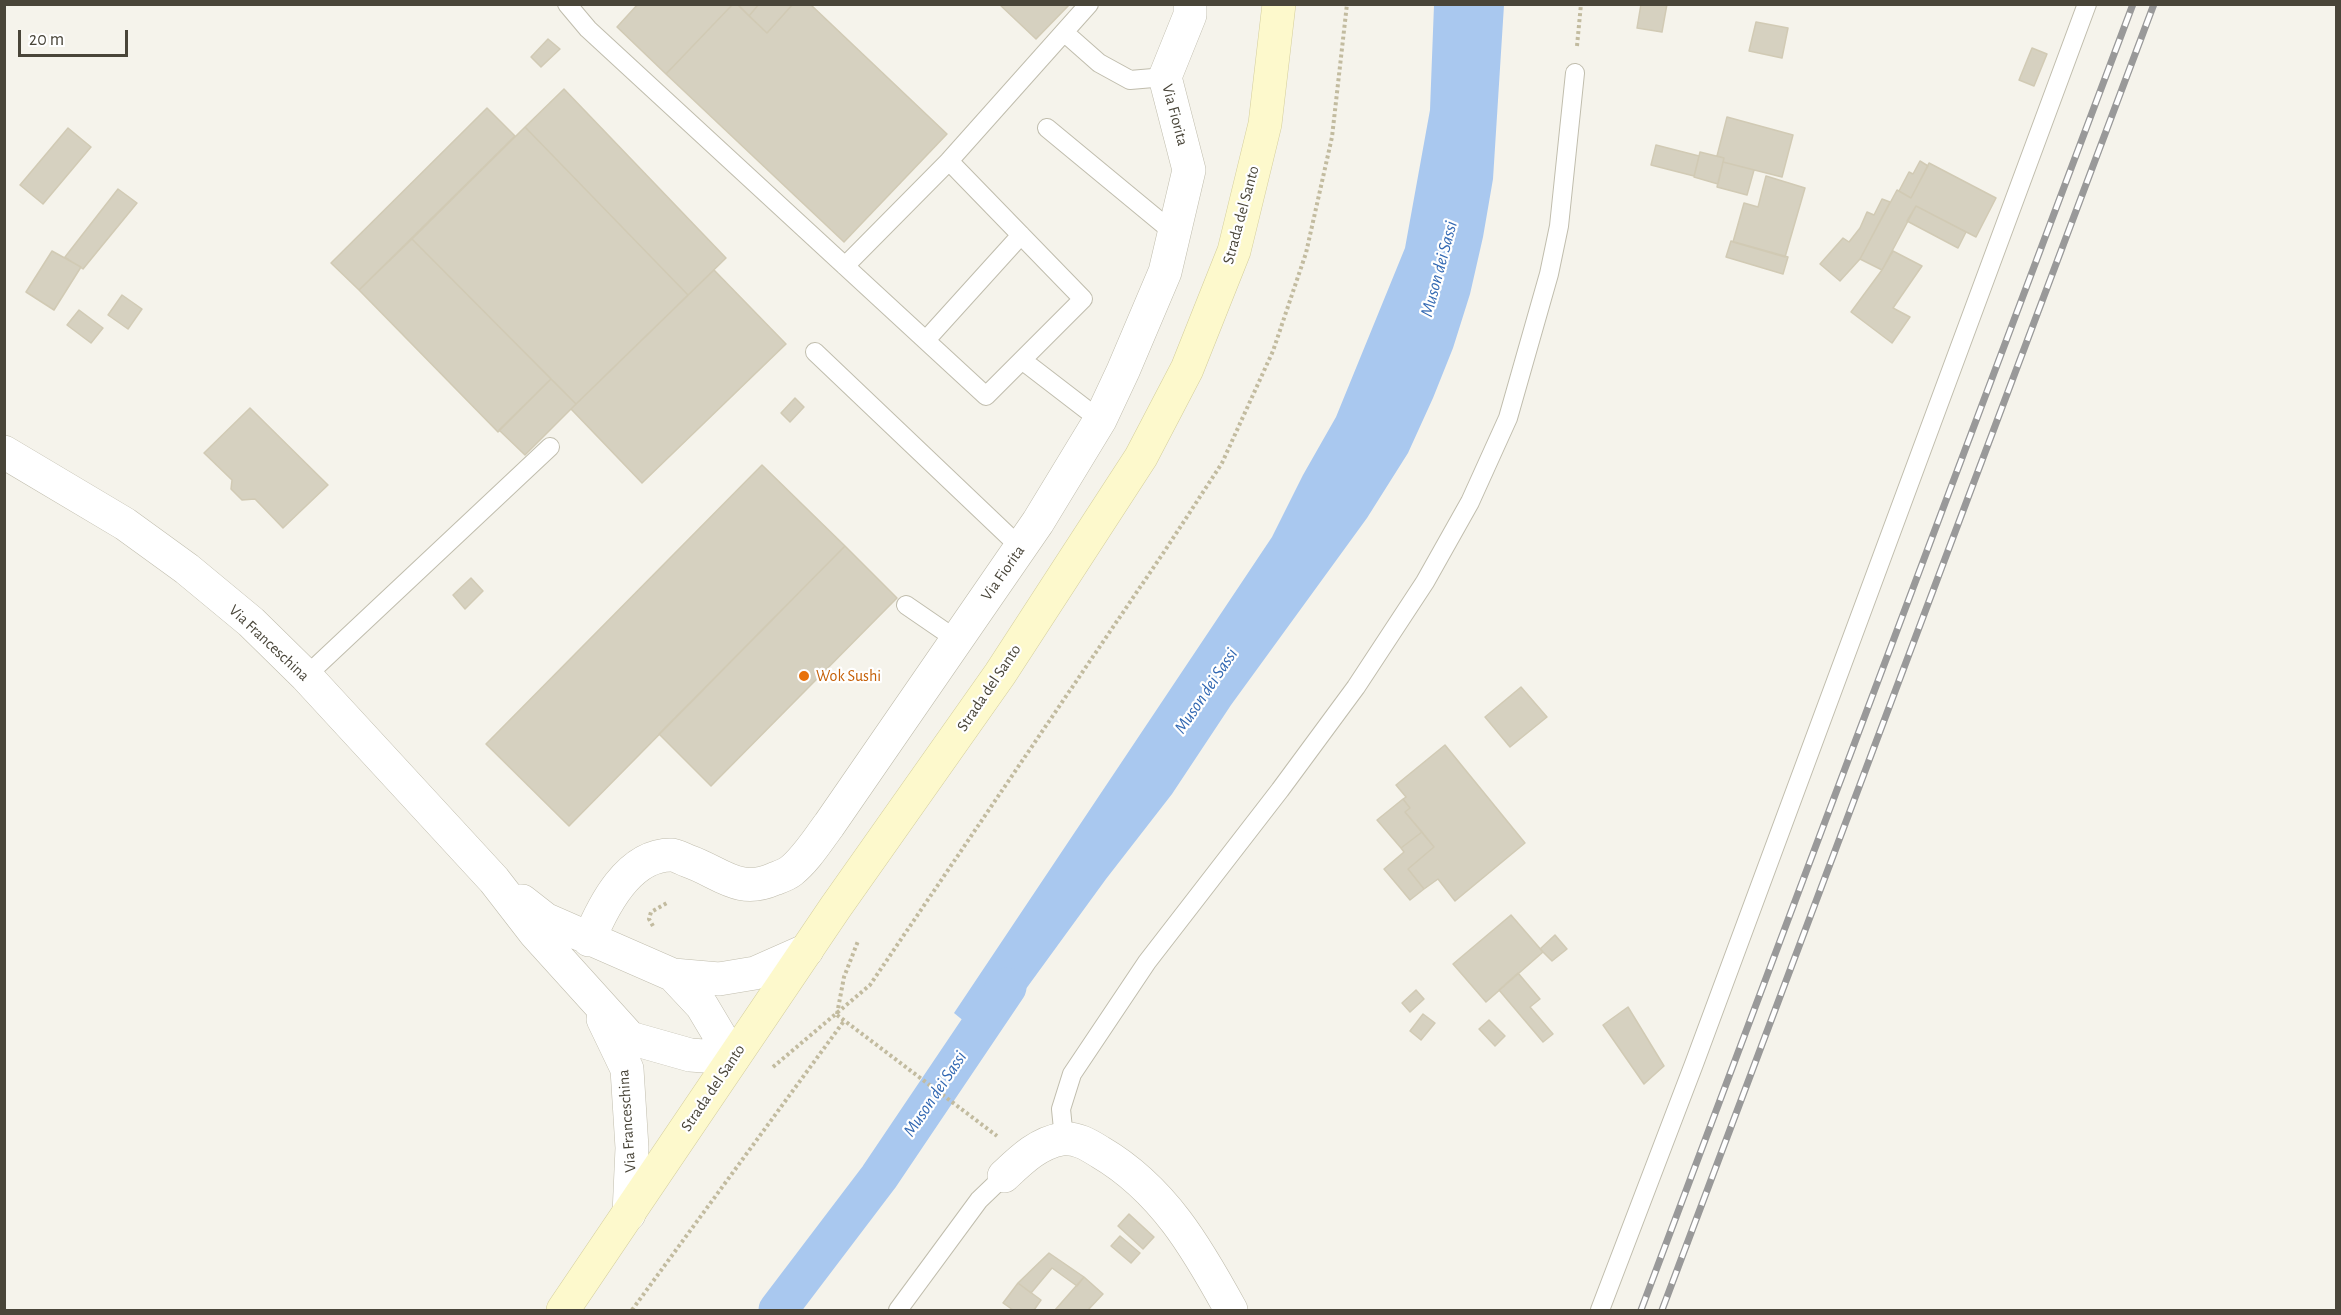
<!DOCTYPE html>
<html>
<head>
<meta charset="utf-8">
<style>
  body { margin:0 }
  #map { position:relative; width:2341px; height:1315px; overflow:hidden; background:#f5f3eb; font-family:"Alegreya Sans",sans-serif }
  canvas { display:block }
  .frame { position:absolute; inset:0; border:6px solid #494539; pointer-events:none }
  .scale { position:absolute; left:18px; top:30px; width:110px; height:27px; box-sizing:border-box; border:3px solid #494539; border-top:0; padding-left:8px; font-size:18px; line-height:21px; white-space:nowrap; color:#494539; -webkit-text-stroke:4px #fff; paint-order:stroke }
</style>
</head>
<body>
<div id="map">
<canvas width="2341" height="1315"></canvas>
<div class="frame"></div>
<div class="scale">20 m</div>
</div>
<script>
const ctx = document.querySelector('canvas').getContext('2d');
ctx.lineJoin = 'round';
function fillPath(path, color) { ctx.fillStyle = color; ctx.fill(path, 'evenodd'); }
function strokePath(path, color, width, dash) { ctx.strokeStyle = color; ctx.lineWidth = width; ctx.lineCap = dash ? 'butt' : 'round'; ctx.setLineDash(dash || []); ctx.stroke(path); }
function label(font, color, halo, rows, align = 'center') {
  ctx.font = font + ' "Alegreya Sans",sans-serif'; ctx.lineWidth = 4.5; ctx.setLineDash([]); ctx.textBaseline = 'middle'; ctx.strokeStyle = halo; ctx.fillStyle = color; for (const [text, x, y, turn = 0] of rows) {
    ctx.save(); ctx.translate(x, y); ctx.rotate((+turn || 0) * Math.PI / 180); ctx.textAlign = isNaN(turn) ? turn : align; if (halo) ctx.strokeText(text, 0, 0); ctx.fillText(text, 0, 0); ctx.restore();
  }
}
const water = new Path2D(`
  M1434,5H1504L1493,179L1483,237L1470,294L1453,348L1433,398L1408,453L1367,518L1231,705L1172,794L1106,879L988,1041L954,1013L1272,537L1303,475L1336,417L1405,248L1430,110Z`);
const canal = new Path2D(`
  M778,1310L879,1177L1007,987`);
const building = new Path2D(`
  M638,4H733L666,74L617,27Z
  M733,4H737L767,33L793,4H810L947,134L844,242L666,74Z
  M737,4H759L749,16Z
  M759,4H793L767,33L749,16Z
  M999,4H1070L1036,39Z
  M1641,4H1667L1662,32L1637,28Z
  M1756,22L1788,28L1782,58L1749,51Z
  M548,39L560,49L541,67L531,57Z
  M2032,48L2047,54L2034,86L2019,80Z
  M564,89L726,258L688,295L525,127Z
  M487,108L515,136L359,290L331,263Z
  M1727,117L1793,135L1782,177L1723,162L1724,158L1717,156Z
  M525,127L688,295L576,404L412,239Z
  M68,128L91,147L43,204L20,185Z
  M1656,145L1699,156L1694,176L1651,165Z
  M1700,152L1724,158L1718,184L1694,177Z
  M1920,161L1928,166L1911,198L1899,191L1909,172L1913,174Z
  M1723,162L1754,170L1747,195L1717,187Z
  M1929,163L1996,198L1976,237L1916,206L1882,270L1860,259L1897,190L1911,198Z
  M1766,176L1805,188L1785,257L1733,242L1744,203L1758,207Z
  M118,189L137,203L83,269L65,257Z
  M1882,199L1890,202L1860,259L1840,281L1820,264L1843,238L1849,242L1860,228L1867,212L1874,215Z
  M1916,206L1966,232L1958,248L1907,221Z
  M412,239L551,379L498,432L359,290Z
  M1731,241L1788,257L1783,274L1726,257Z
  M52,251L81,267L54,310L26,292Z
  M1893,251L1922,266L1893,308L1910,317L1892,343L1851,312L1882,270Z
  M714,270L786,344L642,483L571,409Z
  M122,295L142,309L128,329L108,315Z
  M79,310L103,328L91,343L67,325Z
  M551,379L576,404L525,455L499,430Z
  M795,398L804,407L790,422L781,413Z
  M250,408L328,485L283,528L255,499L242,500L231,489L232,480L204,453Z
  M762,465L845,546L569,826L486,744Z
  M845,546L897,598L711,786L659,734Z
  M471,578L483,591L465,609L453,595Z
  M1521,687L1547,717L1510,747L1485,717Z
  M1445,745L1525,843L1455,901L1438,879L1424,889L1408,869L1434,847L1405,812L1410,808L1403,799L1406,797L1396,785Z
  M1403,799L1410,808L1405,812L1422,832L1401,848L1377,820Z
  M1422,832L1434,847L1408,869L1424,889L1410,900L1384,869L1404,852L1401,848Z
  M1511,915L1543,952L1486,1002L1453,964Z
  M1555,935L1567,949L1552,961L1540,949Z
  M1518,973L1540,999L1530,1007L1553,1034L1543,1042L1499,990Z
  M1416,990L1424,999L1410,1012L1402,1003Z
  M1628,1007L1664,1066L1644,1084L1603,1025Z
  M1423,1014L1435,1023L1421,1040L1410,1031Z
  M1489,1020L1505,1036L1495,1046L1479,1029Z
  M1129,1214L1154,1237L1143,1249L1118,1226Z
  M1120,1236L1140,1253L1131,1263L1111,1246Z
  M1049,1253L1084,1277L1077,1286L1052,1268L1031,1293L1018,1283Z
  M1084,1277L1103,1294L1088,1310H1055Z
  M1018,1283L1041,1300L1034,1310H1013L1003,1303Z`);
const path = new Path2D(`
  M1577,46L1581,4
  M653,926L649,919L651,912L667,903
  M837,1014L844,977L858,941
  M837,1015L997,1136
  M773,1067L870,985L1164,552L1222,463L1273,351L1306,253L1332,137L1347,4
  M632,1310L844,1021`);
const lane = new Path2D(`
  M567,4L588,29L986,396L1083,299L949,161L845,266
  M1065,33L1099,63L1130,80L1165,77
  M1047,128L1174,233
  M949,161L1089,4
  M926,340L1021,235
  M815,352L1021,548
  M1022,360L1100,420
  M906,605L957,640
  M306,676L550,447
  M1064,1139L1061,1109L1072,1074L1147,962L1280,790L1356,687L1425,582L1470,502L1508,418L1549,274L1559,226L1575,73
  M898,1310L979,1200L1004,1176
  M1600,1310L1694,1064L2087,4`);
const street = new Path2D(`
  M4,452L125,524L187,569L251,622L306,676L494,880L535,933L630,1038L690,1055L733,1058
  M522,901L545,919L673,975L719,979L755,973L807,950
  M589,940C603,906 628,855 671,855C676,855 683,859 688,861C720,872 738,895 774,879C779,877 786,875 791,871C806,859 817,841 829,825L1038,522L1100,420L1123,371L1165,272L1189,170L1165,77L1190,15V4
  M673,975L702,1006L733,1058
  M603,1019L627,1069L632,1148L629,1214
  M1004,1176C1021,1160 1038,1143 1062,1139C1076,1137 1089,1145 1100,1152C1163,1189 1197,1248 1231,1310`);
const secondary = new Path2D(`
  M563,1310L835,908L1000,674L1141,457L1187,369L1234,251L1265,124L1279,4`);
const rail = new Path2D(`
  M1641,1310L2133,4
  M1662,1310L2154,4`);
const markers = [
  [804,676,6,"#e8710a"]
];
const streetNames = [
  ["Via Fiorita",1175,115,75],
  ["Strada del Santo",1241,215,-75],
  ["Via Fiorita",1003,573,-55],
  ["Via Franceschina",269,643,43],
  ["Strada del Santo",989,688,-56],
  ["Strada del Santo",713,1088,-56],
  ["Via Franceschina",627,1121,-94]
];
const foodNames = [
  ["Wok Sushi",816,676]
];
const waterNames = [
  ["Muson dei Sassi",1439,269,-75],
  ["Muson dei Sassi",1206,691,-56],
  ["Muson dei Sassi",935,1094,-56]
];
fillPath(water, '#a9c8ef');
strokePath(canal, '#a9c8ef', 39);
fillPath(building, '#d6d1c0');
strokePath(building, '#d1cab4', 1.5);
strokePath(lane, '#c0bdad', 20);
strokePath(street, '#c0bdad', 34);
strokePath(secondary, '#d3cd9b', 34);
strokePath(path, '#c2bb9f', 4, [3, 3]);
strokePath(lane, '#fff', 18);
strokePath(street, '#fff', 33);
strokePath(secondary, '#fdf9cc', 33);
strokePath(rail, '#999', 7);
strokePath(rail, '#fff', 4.5, [14]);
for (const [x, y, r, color] of markers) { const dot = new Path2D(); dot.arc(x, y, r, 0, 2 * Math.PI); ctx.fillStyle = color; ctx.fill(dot); strokePath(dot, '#fff', 2); }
label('16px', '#494539', '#fff', streetNames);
label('16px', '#c56008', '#fff', foodNames, 'left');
label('italic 18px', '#3369b3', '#fff', waterNames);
</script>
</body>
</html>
